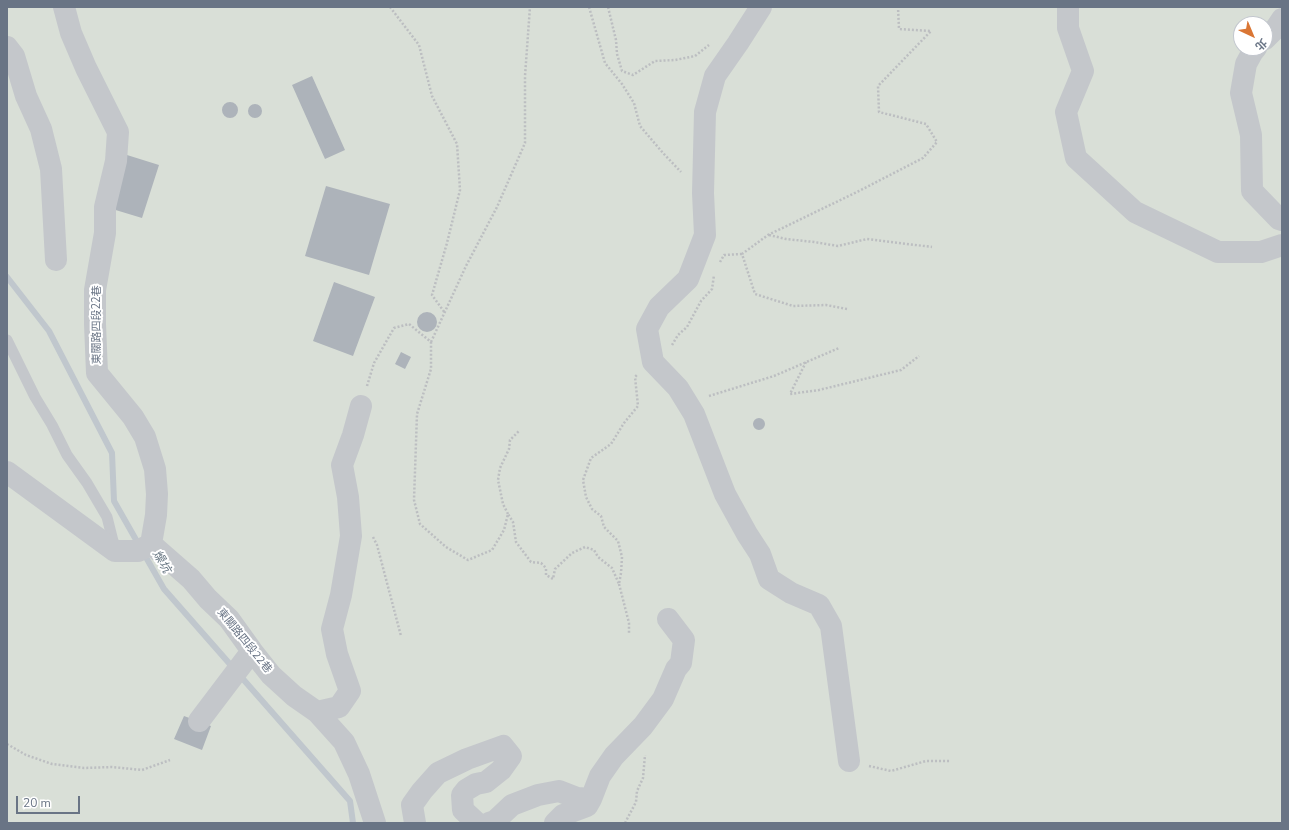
<!DOCTYPE html>
<html>
<head>
<meta charset="utf-8">
<style>
  body { margin:0 }
  #map { position:relative; width:1289px; height:830px; overflow:hidden; background:#f8f8f6; font-family:"Nunito Sans","Noto Sans TC",sans-serif }
  canvas { display:block }
  .frame { position:absolute; inset:0; border:8px solid #697485; pointer-events:none }
  .north { position:absolute; left:1233px; top:16px; width:40px; height:40px; box-sizing:border-box; background:#fff; border:1px solid #c3c7ce; border-radius:50%; rotate:136deg; font-size:11px; font-weight:700; line-height:16px; text-align:center; color:#697485 }
  .north::after { content:''; display:block; margin:auto; width:14px; height:18px; background:#da7634; clip-path:polygon(50% 0,100% 100%,50% 72%,0 100%) }
  .scale { position:absolute; left:16px; top:796px; width:64px; height:18px; box-sizing:border-box; border:2px solid #697485; border-top:0; padding-left:5px; font-size:12px; line-height:14px; white-space:nowrap; color:#697485; -webkit-text-stroke:3px #fff; paint-order:stroke }
</style>
</head>
<body>
<div id="map">
<canvas width="1289" height="830"></canvas>
<div class="frame"></div>
<div class="north">北</div>
<div class="scale">20 m</div>
</div>
<script>
const ctx = document.querySelector('canvas').getContext('2d');
ctx.lineJoin = 'round';
function fillPath(path, color) { ctx.fillStyle = color; ctx.fill(path, 'evenodd'); }
function strokePath(path, color, width, dash) { ctx.strokeStyle = color; ctx.lineWidth = width; ctx.lineCap = dash ? 'butt' : 'round'; ctx.setLineDash(dash || []); ctx.stroke(path); }
function label(font, color, halo, rows, align = 'center') {
  ctx.font = font + ' "Nunito Sans","Noto Sans TC",sans-serif'; ctx.lineWidth = 4; ctx.setLineDash([]); ctx.textBaseline = 'middle'; ctx.strokeStyle = halo; ctx.fillStyle = color; for (const [text, x, y, turn = 0] of rows) {
    ctx.save(); ctx.translate(x, y); ctx.rotate((+turn || 0) * Math.PI / 180); ctx.textAlign = isNaN(turn) ? turn : align; if (halo) ctx.strokeText(text, 0, 0); ctx.fillText(text, 0, 0); ctx.restore();
  }
}
const green = new Path2D(`
  M7,7H1282V823H7ZM1241,24H1265V48H1241Z`);
const stream = new Path2D(`
  M7,277L49,331L112,453L114,501L164,589L350,801L353,823`);
const building = new Path2D(`
  M312,76L345,150L325,159L292,85Z
  M222 110a8 8 0 1 1 16 0a8 8 0 1 1-16 0Z
  M248 111a7 7 0 1 1 14 0a7 7 0 1 1-14 0Z
  M127,155L159,165L142,218L109,208Z
  M326,186L390,204L369,275L305,256Z
  M334,282L375,297L353,356L313,341Z
  M417 322a10 10 0 1 1 20 0a10 10 0 1 1-20 0Z
  M401,352L411,357L405,369L395,364Z
  M753 424a6 6 0 1 1 12 0a6 6 0 1 1-12 0Z
  M184,716L211,726L202,750L174,739Z`);
const path = new Path2D(`
  M390,7L419,45L432,96L457,144L460,190L447,243L432,295L445,313
  M589,7L605,63L622,84L634,103L640,126L663,153L681,172
  M608,7L616,40L617,54L622,71L633,75L655,61L675,60L695,56L709,45
  M769,235L786,239L814,242L838,246L867,239L932,247
  M720,262L724,255L742,254
  M847,309L826,305L793,306L755,294L742,254L768,235L859,191L923,158L937,142L926,124L879,112L878,86L931,31L899,29L898,7
  M431,342L466,266L497,207L525,143V76L530,7
  M672,345L678,335L687,327L701,301L712,289L714,275
  M806,362L790,394L819,390L901,370L919,356
  M367,386L374,363L394,328L409,324L431,342V369L417,414L414,500L420,524L446,547L468,560L492,550L504,530L508,514L513,522L516,542L531,562L541,563L546,568V575L553,579L555,569L572,553L585,547L594,550L598,557L612,568L619,584L621,573L622,557L618,541L604,527L601,516L592,509L586,497L583,480L591,458L611,444L624,423L638,406L635,377L637,375
  M709,396L774,376L839,348
  M508,514L503,504L498,480L500,468L509,449L510,440L519,431
  M373,537L377,545L401,636
  M619,584L629,623V633
  M7,744L26,755L52,764L84,768L112,767L142,770L170,760
  M869,766L891,771L926,761H951
  M625,823L636,802L637,791L643,778L645,755`);
const service = new Path2D(`
  M7,340L35,397L52,425L67,455L87,483L107,517L115,549`);
const minor = new Path2D(`
  M64,7L71,33L86,68L118,132L116,161L105,207V233L95,290V324L97,373L133,417L145,437L155,469L157,494L156,515L151,544
  M761,7L738,43L715,76L705,112L703,193L705,235L695,261L688,279L659,307L647,329L653,362L678,388L694,414L725,494L747,534L760,554L769,579L791,593L819,605L831,626L849,761
  M1068,7V28L1083,71L1066,112L1076,158L1135,212L1218,252H1261L1282,245
  M1265,39L1276,28L1282,19
  M7,47L14,56L26,96L41,129L51,169L56,260
  M1256,48L1252,53L1246,64L1241,93L1251,135L1252,191L1279,219L1282,220
  M7,472L115,551H138L151,544
  M151,544L191,579L208,599L229,619L252,651L271,675L294,696L317,712L339,707L350,691L337,654L332,629L341,595L351,536L348,497L342,465L353,435L361,406
  M317,712L344,742L359,774L375,823
  M199,721L252,651
  M591,799L600,776L614,756L643,726L663,699L676,669L681,663L684,640L668,619
  M415,823L412,805L422,791L438,773L467,759L503,746L511,756L501,770L486,782L476,784L466,790L462,795L463,810L477,823
  M489,823L495,821L512,805L538,795L559,791L577,798L591,799L587,806L563,815L555,823`);
const streetNames = [
  ["東關路四段22巷",97,325,-90],
  ["東關路四段22巷",244,641,51]
];
const waterNames = [
  ["燥坑",161,562,60]
];
fillPath(green, '#d9dfd7');
strokePath(stream, '#c0c7cd', 6);
fillPath(building, '#adb3ba');
strokePath(path, '#bcbec1', 2.5, [2, 2]);
strokePath(service, '#c4c7cb', 11);
strokePath(minor, '#c4c7cb', 22);
label('11px', '#697485', '#fff', streetNames);
label('italic 12px', '#657480', '#fff', waterNames);
</script>
</body>
</html>
